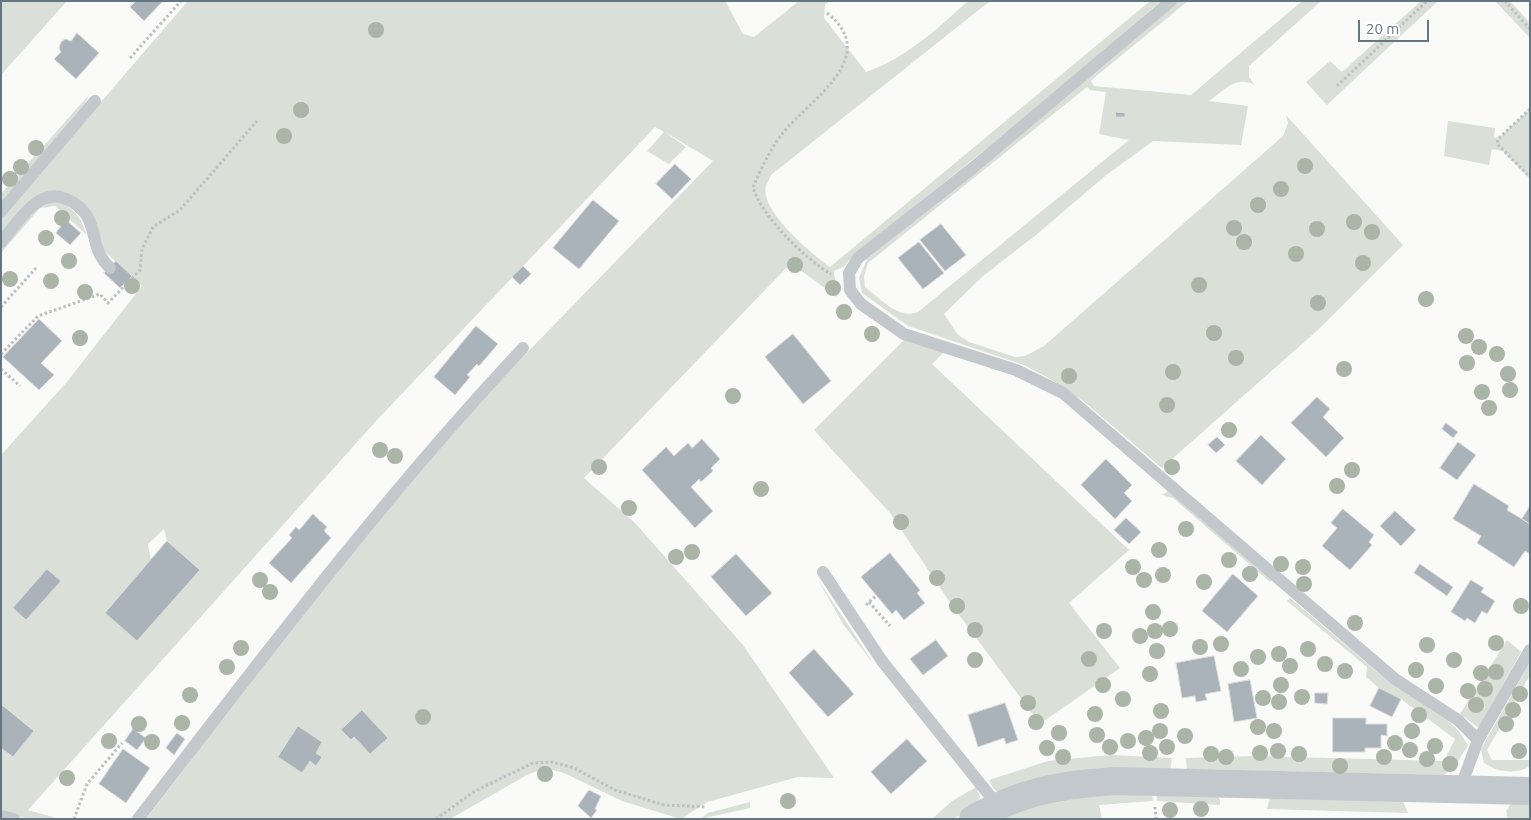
<!DOCTYPE html>
<html>
<head>
<meta charset="utf-8">
<style>
  body { margin:0 }
  #map { position:relative; width:1531px; height:820px; overflow:hidden; background:#fafaf8; font-family:Ubuntu,sans-serif }
  canvas { display:block }
  .frame { position:absolute; inset:0; border:2px solid #657683; pointer-events:none }
  .scale { position:absolute; left:1358px; top:20px; width:71px; height:22px; box-sizing:border-box; border:2px solid #657683; border-top:0; padding-left:6px; font-size:15px; line-height:18px; white-space:nowrap; color:#657683; -webkit-text-stroke:4px #fff; paint-order:stroke }
</style>
</head>
<body>
<div id="map">
<canvas width="1531" height="820"></canvas>
<div class="frame"></div>
<div class="scale">20 m</div>
</div>
<script>
const ctx = document.querySelector('canvas').getContext('2d');
ctx.lineJoin = 'round';
function fillPath(path, color) { ctx.fillStyle = color; ctx.fill(path, 'evenodd'); }
function strokePath(path, color, width, dash) { ctx.strokeStyle = color; ctx.lineWidth = width; ctx.lineCap = dash ? 'butt' : 'round'; ctx.setLineDash(dash || []); ctx.stroke(path); }
const green = new Path2D(`
  M1,1H67L1,75Z
  M188,1H725L743,34L754,37L799,1H829L825,5L824,18L866,72C905,59 938,28 968,1H990L771,175C770,178 767,182 766,186C759,210 812,254 830,267L1150,1H1161L1037,108L855,254L843,267L834,271L837,297L791,263L584,478L635,523L743,645L834,778L798,777L707,802L681,819L622,801L564,773L545,768L527,775L450,819H146L320,589L489,392L713,161L665,132L686,147L669,164L647,151L664,132L655,127L376,421L28,810L60,819H29L1,812V748L13,757L34,731L1,706V455L66,383L142,286L100,247L88,210L65,192L43,193L1,235V218ZM164,529L167,541L200,570L137,641L105,612L151,560L148,544Z
  M1178,1H1188L1095,77L1091,81L1094,86L1191,95L1302,1H1321L1249,66V77L1255,85C1235,75 1225,90 1209,101L1248,106L1241,145L1153,141L1105,176L1036,235L983,276L944,314L958,335L969,342L1015,357L1025,356L1044,346L1283,136L1288,123L1286,115L1403,245L1320,328L1162,468L1083,401L1050,379L1024,365L908,326L862,293L859,278L867,259L995,156ZM1087,87L1090,90L1106,92L1099,134L1129,140L918,312C898,320 880,298 865,287L864,277L868,263Z
  M1421,1H1438L1327,105L1306,82L1330,61L1342,72Z
  M1495,1H1510L1530,23V38Z
  M88,96L86,102L1,204V194Z
  M1530,109V179L1503,151L1492,149L1489,165L1444,156L1448,121L1495,128L1494,138L1500,137Z
  M56,200C73,208 81,216 86,234L55,206L40,208L1,253V249C16,232 32,205 56,200Z
  M906,338L945,351L932,364L1129,550L1069,603L1120,668L1040,724L951,604L890,513L814,430Z
  M1168,491L1271,580L1270,582L1173,498L1162,495Z
  M817,578L870,658L872,662L843,624Z
  M1290,598L1381,675L1447,720L1458,730L1468,745L1457,763L1444,775L1187,769L1186,758L1254,756L1444,761L1455,739L1401,699L1379,688L1366,677L1367,667L1287,601Z
  M1507,640L1521,652L1479,728L1460,714Z
  M1530,662V675L1487,750L1492,760H1530V766C1516,775 1497,772 1484,763L1481,749Z
  M1111,755L1172,758L1170,771L998,792L993,788L989,780L1048,761Z
  M976,787L980,797L978,802L954,819H932L952,801Z
  M1152,793L1153,801L1099,805L1102,819H998C1051,796 1096,795 1152,793Z
  M1157,793L1217,796L1220,800V805L1157,801Z
  M1270,797L1402,799L1408,813L1267,809Z
  M1513,801H1530V819H1508L1506,811Z
  M750,802V808L700,819L708,813Z`);
const building = new Path2D(`
  M136,1H163L144,21L130,7Z
  M77,33L99,53L76,79L54,59L61,52L59,48L61,42L65,39L71,41Z
  M1116,112L1125,113V117H1116Z
  M675,164L691,179L672,199L656,184Z
  M593,200L619,221L579,269L553,248Z
  M66,220L81,233L70,245L56,233Z
  M941,224L966,255L945,271L920,240Z
  M919,242L944,273L923,289L898,258Z
  M116,261L132,276L120,288L104,273Z
  M523,266L531,274L520,285L512,277Z
  M39,319L62,341L41,363L54,375L39,390L3,357Z
  M476,326L498,344L479,366L477,364L467,375L470,377L455,395L434,377Z
  M793,334L831,381L803,404L765,357Z
  M1317,397L1330,409L1323,417L1344,438L1326,457L1291,423Z
  M1446,423L1458,432L1453,438L1442,429Z
  M1261,435L1286,459L1262,485L1236,461Z
  M1217,437L1225,445L1216,453L1208,445Z
  M702,439L720,459L711,468L713,471L701,482L699,479L691,487L713,511L695,528L642,470L666,447L674,456L688,443L692,448Z
  M1458,442L1476,455L1457,480L1440,468Z
  M1106,459L1132,485L1124,493L1132,501L1115,519L1081,485Z
  M1474,484L1509,506L1507,510L1530,524V554L1525,551L1514,567L1477,543L1481,536L1453,519Z
  M1530,506V524L1522,519Z
  M1343,509L1374,535L1369,542L1372,545L1350,570L1322,546L1337,528L1331,523Z
  M1395,511L1416,530L1401,546L1380,526Z
  M313,514L327,527L324,531L331,538L291,583L269,563L292,538L289,535L296,527L299,530Z
  M1126,518L1141,532L1129,544L1114,530Z
  M167,541L200,570L137,641L105,613Z
  M890,553L920,590L917,593L925,603L904,620L896,610L892,614L861,577Z
  M736,554L772,593L746,616L711,577Z
  M1420,564L1453,587L1447,596L1414,573Z
  M47,569L61,581L26,620L13,608Z
  M1233,574L1258,596L1227,632L1202,611Z
  M1471,580L1484,588L1481,592L1495,601L1487,614L1482,611L1475,623L1467,618L1465,621L1451,612Z
  M936,640L948,656L923,675L910,659Z
  M814,649L854,694L828,717L789,673Z
  M1214,656L1221,691L1205,694L1207,700L1196,702L1195,696L1182,698L1176,663Z
  M1250,680L1257,718L1234,722L1228,684Z
  M1379,688L1401,699L1392,717L1370,706Z
  M1315,693H1328L1327,704L1315,703Z
  M1005,703L1018,740L1006,744L1004,738L978,747L968,715Z
  M2,705L34,731L13,757L1,748Z
  M362,710L388,738L370,754L354,737L351,740L341,730Z
  M1333,718H1366V724H1387V736L1381,735V748H1365V752H1333Z
  M298,726L322,742L316,753L322,757L316,766L310,761L302,773L278,757Z
  M133,729L146,738L137,750L125,741Z
  M177,733L185,739L174,755L166,748Z
  M907,739L927,761L891,794L871,772Z
  M123,749L150,768L126,803L99,784Z
  M589,790L601,796L595,809L597,810L591,818L578,806Z`);
const path = new Path2D(`
  M1505,1L1530,29
  M827,13C883,57 808,101 783,133C770,149 761,169 753,187C761,216 805,259 831,274
  M130,58L181,1
  M1337,86L1427,1
  M1530,109L1498,139L1497,144L1530,177
  M1,307L36,268
  M1,354L38,316L100,294L108,303L140,270L142,249L153,227L180,210L257,121
  M1,369L20,386
  M869,602L890,626
  M866,605L877,595
  M1155,807L1156,819
  M74,819L87,784L122,743
  M436,819L475,791L533,763L552,762L574,768L615,790L664,805L706,807`);
const service = new Path2D(`
  M1171,1L974,167L858,258L849,273L850,290L861,304L904,334L1016,370L1063,393L1395,679L1458,720L1478,740
  M1,211L95,101
  M1,242C17,224 38,186 66,199C74,202 83,209 87,216C98,236 91,249 110,268
  M823,572L882,661L998,806
  M1460,789L1478,740L1530,650
  M1,816L14,819
  M138,819C262,658 384,496 523,348`);
const tertiary = new Path2D(`
  M973,819C1021,791 1060,785 1114,781L1530,791`);
const trees = [
  [376,30],
  [301,110],
  [284,136],
  [36,148],
  [1305,166],
  [21,167],
  [10,179],
  [1281,189],
  [1258,205],
  [62,218],
  [1354,222],
  [1234,228],
  [1317,229],
  [1372,232],
  [46,238],
  [1244,242],
  [1296,254],
  [69,261],
  [1363,263],
  [795,265],
  [10,279],
  [51,281],
  [1199,285],
  [132,286],
  [833,288],
  [85,292],
  [1426,299],
  [1318,303],
  [844,312],
  [1214,333],
  [872,334],
  [1466,336],
  [80,338],
  [1479,347],
  [1497,354],
  [1236,358],
  [1467,363],
  [1344,369],
  [1173,372],
  [1508,374],
  [1069,376],
  [1510,390],
  [1482,392],
  [733,396],
  [1167,405],
  [1489,408],
  [1229,430],
  [380,450],
  [395,456],
  [599,467],
  [1172,467],
  [1352,470],
  [1337,486],
  [761,489],
  [629,508],
  [901,522],
  [1186,529],
  [1159,550],
  [692,552],
  [676,557],
  [1229,560],
  [1281,564],
  [1133,567],
  [1303,567],
  [1250,574],
  [1163,575],
  [937,578],
  [260,580],
  [1144,580],
  [1204,582],
  [1304,584],
  [270,592],
  [957,606],
  [1521,606],
  [1153,612],
  [1355,623],
  [1170,629],
  [975,630],
  [1104,631],
  [1155,631],
  [1140,636],
  [1496,643],
  [1221,644],
  [1427,645],
  [1200,647],
  [241,648],
  [1308,649],
  [1157,651],
  [1279,654],
  [1258,657],
  [1089,659],
  [975,660],
  [1454,660],
  [1325,664],
  [1290,666],
  [227,667],
  [1241,669],
  [1416,670],
  [1345,671],
  [1496,672],
  [1481,673],
  [1150,674],
  [1103,685],
  [1281,685],
  [1436,686],
  [1485,689],
  [1468,691],
  [1520,694],
  [190,695],
  [1302,697],
  [1263,698],
  [1123,699],
  [1279,702],
  [1028,703],
  [1476,705],
  [1513,710],
  [1161,711],
  [1095,714],
  [1419,715],
  [423,717],
  [1036,722],
  [182,723],
  [139,724],
  [1506,724],
  [1258,727],
  [1160,731],
  [1274,731],
  [1412,731],
  [1059,733],
  [1097,735],
  [1185,736],
  [1146,738],
  [109,741],
  [1128,741],
  [152,742],
  [1395,743],
  [1435,746],
  [1110,747],
  [1167,747],
  [1047,748],
  [1410,750],
  [1278,751],
  [1519,751],
  [1150,753],
  [1260,753],
  [1211,754],
  [1299,754],
  [1063,757],
  [1226,757],
  [1384,757],
  [1427,759],
  [1450,764],
  [1340,766],
  [545,774],
  [67,778],
  [788,801],
  [1201,809],
  [1170,810]
];
fillPath(green, '#dadfd7');
fillPath(building, '#aab3b9');
strokePath(building, '#dcdcda', 1);
strokePath(path, '#bbbfc2', 3, [2.5, 2.5]);
strokePath(service, '#c3c8cc', 12);
strokePath(tertiary, '#c3c8cc', 28);
ctx.fillStyle = '#aab4a7';
for (const [x, y] of trees) { ctx.beginPath(); ctx.arc(x, y, 8, 0, 2 * Math.PI); ctx.fill(); }
</script>
</body>
</html>
